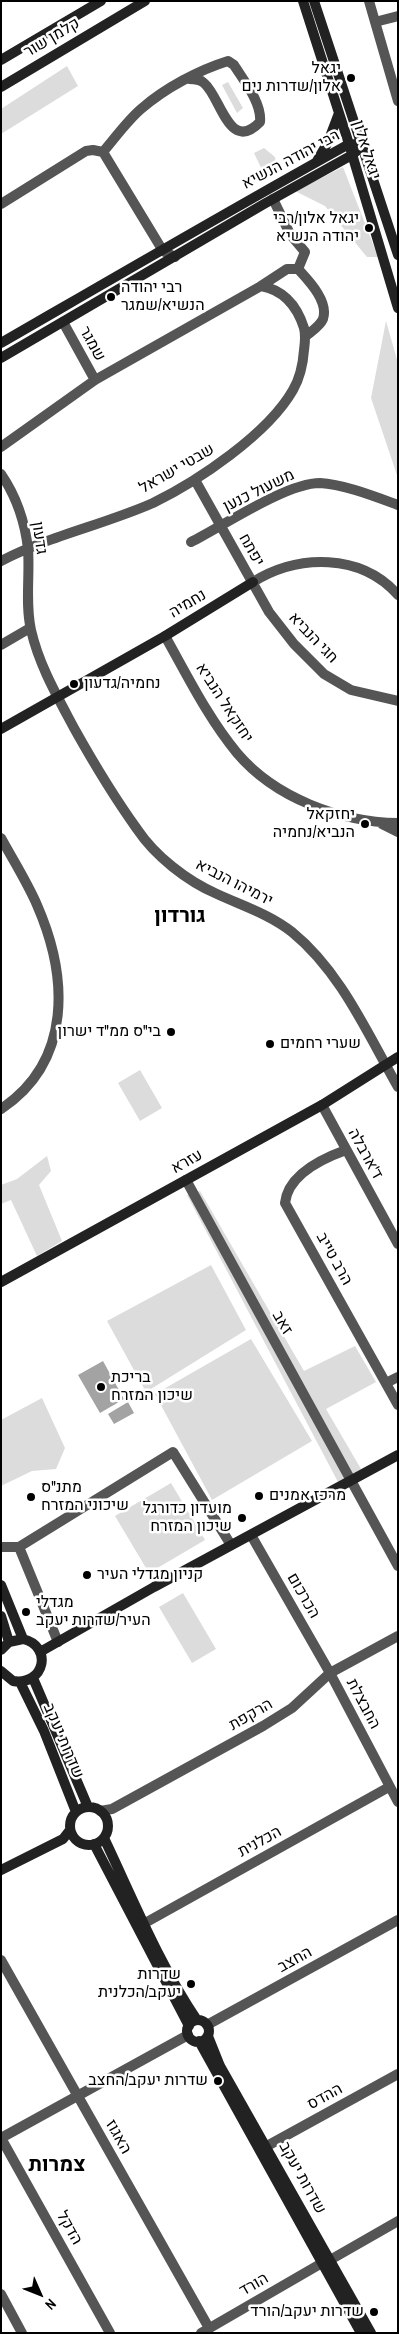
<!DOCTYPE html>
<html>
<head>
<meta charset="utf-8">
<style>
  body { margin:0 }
  #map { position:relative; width:399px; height:2334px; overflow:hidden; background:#fff; font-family:"Archivo Narrow",sans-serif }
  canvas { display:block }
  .frame { position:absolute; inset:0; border:2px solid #000; pointer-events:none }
  .north { position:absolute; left:15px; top:2269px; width:50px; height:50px; -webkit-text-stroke:4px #fff; paint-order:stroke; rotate:134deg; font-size:14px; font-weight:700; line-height:20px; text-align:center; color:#000 }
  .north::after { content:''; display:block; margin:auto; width:18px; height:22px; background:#000; clip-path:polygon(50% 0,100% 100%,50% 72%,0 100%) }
</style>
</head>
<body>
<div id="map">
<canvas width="399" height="2334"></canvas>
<div class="frame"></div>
<div class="north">N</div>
</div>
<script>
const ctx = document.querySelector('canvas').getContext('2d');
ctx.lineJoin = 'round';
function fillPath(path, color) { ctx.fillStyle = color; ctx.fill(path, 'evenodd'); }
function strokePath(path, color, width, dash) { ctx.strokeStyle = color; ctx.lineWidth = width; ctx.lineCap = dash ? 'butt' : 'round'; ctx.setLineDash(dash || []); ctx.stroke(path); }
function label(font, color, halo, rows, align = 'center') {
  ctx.font = font + ' "Archivo Narrow",Heebo,sans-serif'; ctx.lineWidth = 5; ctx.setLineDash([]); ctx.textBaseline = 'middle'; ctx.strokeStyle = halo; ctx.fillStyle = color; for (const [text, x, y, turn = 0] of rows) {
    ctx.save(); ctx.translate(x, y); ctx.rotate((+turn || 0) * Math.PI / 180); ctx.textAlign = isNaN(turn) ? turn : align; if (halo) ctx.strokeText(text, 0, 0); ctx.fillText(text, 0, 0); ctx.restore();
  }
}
const green = new Path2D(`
  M67,66L78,86L1,134V109Z
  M228,82L243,108L237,113L222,85Z
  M264,148L275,157L276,165L263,172L254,153Z
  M343,167L378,257H367L325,206L295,191Z
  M386,321L398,363V478L371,398Z
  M140,1070L162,1108L140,1121L118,1083Z
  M47,1156L51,1171L39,1185L62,1241L37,1256L11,1200L1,1204V1185L17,1179Z
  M200,1191L304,1371L355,1346L376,1382L326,1409L361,1469L338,1482L187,1195Z
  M211,1265L246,1330L146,1392L107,1321Z
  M251,1339L312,1441L212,1500L155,1394Z
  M42,1398L65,1448L56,1469L32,1471L1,1486V1420Z
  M171,1483L205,1540L149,1573L115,1516Z
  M183,1593L216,1649L192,1663L159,1607Z`);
const water = new Path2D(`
  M103,1361L124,1399L100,1413L78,1375Z
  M128,1402L134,1413L114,1424L108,1414Z`);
const street = new Path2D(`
  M369,1L398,101
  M375,22L398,16
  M103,152C115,138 127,121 141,109C165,88 199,70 228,61L234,65C244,81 262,103 260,122C229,154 221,97 204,83C200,79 195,79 189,79
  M273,199L290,234L305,252L298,269
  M1,204L86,151L93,150L103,152L163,251L175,257
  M261,286L287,269H298C308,280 329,301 323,319C320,326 312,331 306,336
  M63,322L95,380
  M1,447L95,380L261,286C284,290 297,306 304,328C306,336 305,342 304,350C303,364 300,378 293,390C268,434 198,481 153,503C103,525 49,536 1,561
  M1,474C16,496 25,522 28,549C30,575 25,604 31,630C39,665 57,696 74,728C93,762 114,797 137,829C155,856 187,881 217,894C243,906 269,914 292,932C341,972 367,1033 398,1087
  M195,480L269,612L294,644L324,674L351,690L398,701
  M191,542C223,526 286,483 320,483C343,484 376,497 398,505
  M253,582C298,554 361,553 398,595
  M165,636C187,675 208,718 237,753C275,798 340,822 398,823
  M1,645L30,628
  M382,824L398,832
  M1,838C13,860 27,882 37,905C68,976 73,1061 1,1109
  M322,1105L398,1244
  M346,1150C321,1159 288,1175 285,1203L398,1405
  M186,1180L398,1566
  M386,1383L398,1377
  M251,1535L330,1673L398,1802
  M1,1547H19L173,1452L231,1545
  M19,1547L58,1642
  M100,1811L112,1809L263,1726L292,1708L330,1673L398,1636
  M145,1923L389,1787
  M1,1960L209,2328
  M207,2025L398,1920
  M1,2138L110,2333
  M1,2138L188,2035
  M267,2146L398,2074
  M330,2260L398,2221
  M1,2294L22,2333
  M201,2333L322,2263`);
const secondary = new Path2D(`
  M303,1L349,144L398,308
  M314,1L398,255
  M1,60L101,1
  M1,87L145,1
  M317,161L328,142L339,113
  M1,343C117,276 232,209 349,144L363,145
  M1,358L264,204L352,155L363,145
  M1,729L165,636L253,582
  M1,1282L322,1105L398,1057
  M1,1585L23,1639
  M1,1616L9,1642
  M1,1650L9,1642L23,1639C53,1646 45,1686 13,1681L1,1671
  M40,1652L154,1587L398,1455
  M33,1678L88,1807
  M20,1682L44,1731L76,1812
  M70 1826a19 19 0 1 1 38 0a19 19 0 1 1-38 0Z
  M104,1838C132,1897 160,1966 197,2020
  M94,1844L189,2026
  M1,1870L63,1839L70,1830
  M187 2031a11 11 0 1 1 22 0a11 11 0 1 1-22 0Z
  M208,2036L220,2066L371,2333
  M199,2041L361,2333`);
const markers = [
  [351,78,5,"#000"],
  [369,228,5,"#000"],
  [111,297,5,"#000"],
  [74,684,5,"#000"],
  [365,824,5,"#000"],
  [171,1032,5,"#000"],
  [270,1044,5,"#000"],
  [101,1387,5,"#000"],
  [259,1496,5,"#000"],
  [31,1497,5,"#000"],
  [242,1518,5,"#000"],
  [87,1575,5,"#000"],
  [26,1612,5,"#000"],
  [191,1984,5,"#000"],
  [218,2081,5,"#000"],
  [374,2312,5,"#000"]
];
const streetNames = [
  ["קלמן שור",52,38,-31],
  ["יגאל אלון",366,150,73],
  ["רבי יהודה הנשיא",291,160,-28],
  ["שמגר",92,344,61],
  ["שבטי ישראל",177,469,-30],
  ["משעול כנען",259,491,-26],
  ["גדעון",39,538,82],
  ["יפתח",251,550,60],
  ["נחמיה",188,604,-31],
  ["חגי הנביא",313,638,46],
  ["יחזקאל הנביא",224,703,57],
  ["ירמיהו הנביא",234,883,27],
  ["ד'ארבלה",365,1154,61],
  ["עזרא",187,1162,-29],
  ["הרב טייב",334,1259,61],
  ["זאב",282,1323,61],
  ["הכרכום",303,1596,60],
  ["החבצלת",363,1704,62],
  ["הרקפת",251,1715,-30],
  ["שדרות יעקב",63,1741,67],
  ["הכלנית",260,1842,-29],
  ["החצב",295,1960,-29],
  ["ההדס",325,2097,-29],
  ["האגוז",118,2137,61],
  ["שדרות יעקב",302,2178,61],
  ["הדקל",69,2228,61],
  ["הורד",254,2285,-30]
];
const poiNames = [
  ["יגאל",341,69],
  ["אלון/שדרות נים",341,87],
  ["יגאל אלון/רבי",359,219],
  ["יהודה הנשיא",359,237],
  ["רבי יהודה",121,288,"left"],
  ["הנשיא/שמגר",121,306,"left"],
  ["נחמיה/גדעון",84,684,"left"],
  ["יחזקאל",355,815],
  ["הנביא/נחמיה",355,833],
  ["בי\"ס ממ\"ד ישרון",161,1032],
  ["שערי רחמים",280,1044,"left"],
  ["בריכת",111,1378,"left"],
  ["שיכון המזרח",111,1396,"left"],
  ["מתנ\"ס",41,1488,"left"],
  ["שיכוני המזרח",41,1506,"left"],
  ["מרכז אמנים",269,1496,"left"],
  ["מועדון כדורגל",232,1509],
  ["שיכון המזרח",232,1527],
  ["קניון מגדלי העיר",97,1575,"left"],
  ["מגדלי",36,1603,"left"],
  ["העיר/שדרות יעקב",36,1621,"left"],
  ["שדרות",181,1975],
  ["יעקב/הכלנית",181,1993],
  ["שדרות יעקב/החצב",208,2081],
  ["שדרות יעקב/הורד",364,2312]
];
const districtNames = [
  ["גורדון",180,916],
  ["צמרות",57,2165]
];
fillPath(green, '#dcdcdc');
fillPath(water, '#a3a3a3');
strokePath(street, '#555', 10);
strokePath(secondary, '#222', 10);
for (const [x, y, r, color] of markers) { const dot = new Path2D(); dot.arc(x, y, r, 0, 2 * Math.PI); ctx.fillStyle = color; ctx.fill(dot); strokePath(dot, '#fff', 2); }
label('16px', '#000', '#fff', streetNames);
label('16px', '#000', '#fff', poiNames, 'right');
label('bold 21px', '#000', '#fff', districtNames);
</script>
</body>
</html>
